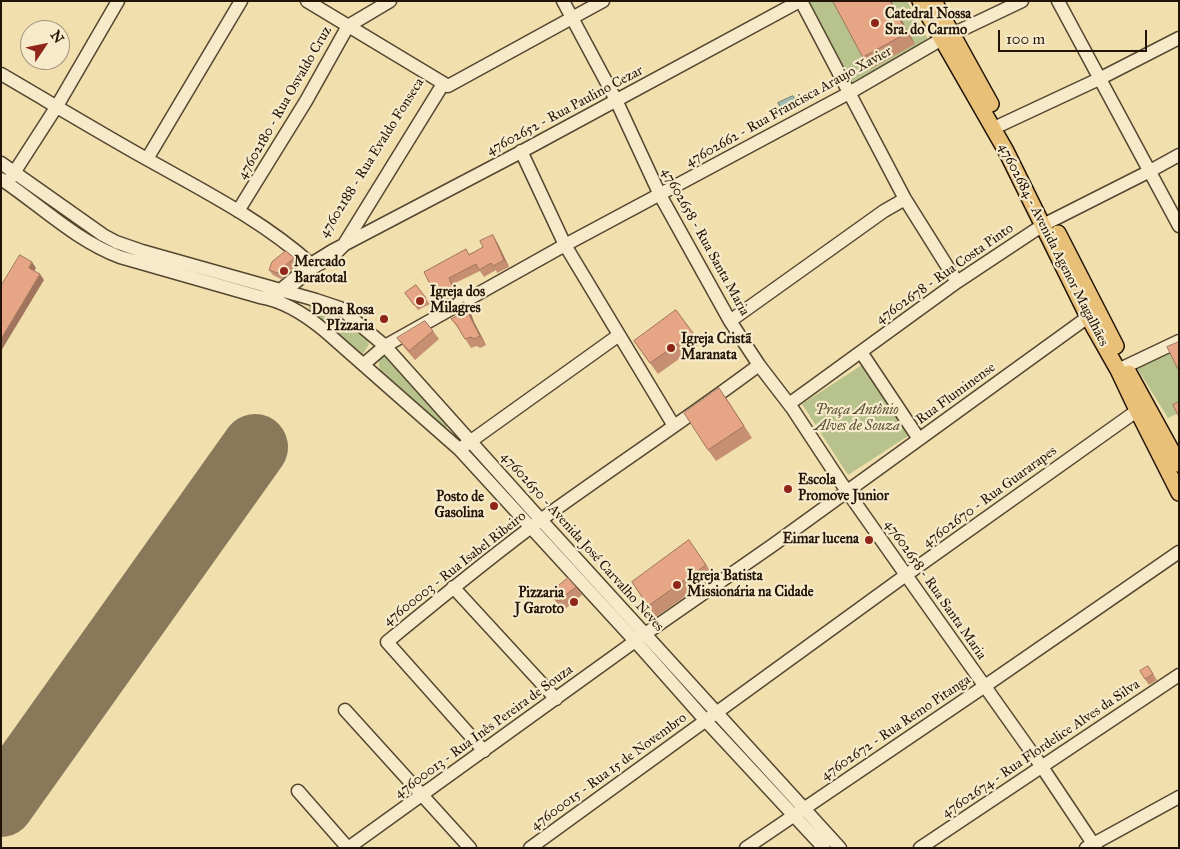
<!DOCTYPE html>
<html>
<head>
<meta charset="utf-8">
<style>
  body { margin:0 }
  #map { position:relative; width:1180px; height:849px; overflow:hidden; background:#f1dfae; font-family:"IM FELL Great Primer",serif }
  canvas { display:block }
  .frame { position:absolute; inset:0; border:2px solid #211306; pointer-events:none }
  .north { position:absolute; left:20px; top:20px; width:50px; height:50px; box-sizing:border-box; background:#f6eaca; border:1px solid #a1947c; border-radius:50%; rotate:56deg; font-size:14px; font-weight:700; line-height:20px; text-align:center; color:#211306 }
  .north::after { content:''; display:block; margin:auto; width:18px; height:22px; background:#8f2418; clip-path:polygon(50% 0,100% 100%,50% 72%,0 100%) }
  .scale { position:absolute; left:998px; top:30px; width:149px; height:22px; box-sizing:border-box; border:2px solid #211306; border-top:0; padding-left:6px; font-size:15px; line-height:18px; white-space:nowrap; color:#211306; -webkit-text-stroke:4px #f6eaca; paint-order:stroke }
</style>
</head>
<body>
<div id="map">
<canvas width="1180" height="849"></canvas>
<div class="frame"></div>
<div class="north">N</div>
<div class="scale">100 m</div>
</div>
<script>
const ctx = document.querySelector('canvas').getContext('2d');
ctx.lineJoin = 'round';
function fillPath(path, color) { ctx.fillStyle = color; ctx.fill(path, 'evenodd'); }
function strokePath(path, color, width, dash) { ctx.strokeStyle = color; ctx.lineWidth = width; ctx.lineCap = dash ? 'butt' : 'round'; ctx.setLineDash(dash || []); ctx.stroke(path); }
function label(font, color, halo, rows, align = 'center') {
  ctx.font = font + ' "IM FELL Great Primer",serif'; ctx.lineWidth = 4.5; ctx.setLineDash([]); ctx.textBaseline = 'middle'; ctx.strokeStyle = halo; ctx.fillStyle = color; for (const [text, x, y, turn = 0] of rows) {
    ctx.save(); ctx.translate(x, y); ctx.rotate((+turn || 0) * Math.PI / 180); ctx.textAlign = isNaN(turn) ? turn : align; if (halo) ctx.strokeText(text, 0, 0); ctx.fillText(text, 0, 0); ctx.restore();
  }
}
const green = new Path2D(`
  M805,1H907L929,41L849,84Z
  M309,304C317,306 325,308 333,312C345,317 364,331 369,344L363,354H359L313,314C310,311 308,309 309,304Z
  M1179,347V413L1168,418L1137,368Z
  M384,357H388L448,424L446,428L442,429L382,376L379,366V359Z
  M865,363L911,434L848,475L802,404Z`);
const water = new Path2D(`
  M793,96L799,105L784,113L778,103Z`);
const runway = new Path2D(`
  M1,804L255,447`);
const minor = new Path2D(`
  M307,1L448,86L603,1
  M563,1L616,100L660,195L730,321L759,365L792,408L842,484L906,575L1042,767L1096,848
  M801,1L905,199L957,282
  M1058,1L1179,226
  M1,74C49,102 97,131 145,158C202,190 262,220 311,264
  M994,128L1099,79L1179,38
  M521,151L565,245L674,426
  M147,159L241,1
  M1,163L103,235L116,242L142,251L316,300L340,308L385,346L541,520L840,848
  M1,179C40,205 75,240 120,257L260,297C285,301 306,315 325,331L459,449L636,642L706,721L824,848
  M10,179L57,106L118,1
  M238,211L306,101L348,26L390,1
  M277,293L311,264L332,251L517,154L800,1
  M280,293L285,291L314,267L333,256L343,246L443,84
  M730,321L884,211L905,199
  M861,352L919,439
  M364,364L385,346L565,245L849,93L942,39L1022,1
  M1118,370L1179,341
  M789,404L957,282L1043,225L1150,171L1179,155
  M464,446L619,335
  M453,587L556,699
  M345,710L470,848
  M484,751L387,642C438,600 489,558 542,519C614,467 688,418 759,365
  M298,791L348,848
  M348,848L645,634L773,545L1088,317L1096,312
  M530,848L906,575L1145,405
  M746,848L985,686L1179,552
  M920,848L1179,675
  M1086,848L1179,797`);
const major = new Path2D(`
  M920,1L1006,151L1088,317L1118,370L1137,410L1179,493
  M934,1L991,104
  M1058,233L1116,346
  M1129,373L1179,464`);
const wall = new Path2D(`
  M833,1H891L915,44L871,69L863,57Z
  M497,242L509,267L497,273L496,270L484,277L480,271L453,284L459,295L441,303L436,296L424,272L469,254Z
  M294,258L298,264L281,279L273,275L269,270Z
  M416,285L430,304L418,310L405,293Z
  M676,310L700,344L658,374L634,341Z
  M470,311L474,322L486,345L480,348L477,346L471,348L459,329L451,319Z
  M433,331L439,339L415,360L403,346L397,338Z
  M727,399L752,438L716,461L708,450Z
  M689,540L714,576L656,617L632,582Z
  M576,587L582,595L564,610L556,602L550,593Z
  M1148,666L1157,680L1149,685L1145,679Z`);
const shadedWall = new Path2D(`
  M890,1H891L915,44L907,33Z
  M493,235L497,242L509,267L504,260Z
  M32,262L36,268L33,273L29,268Z
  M40,274L44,280L1,351V339Z
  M449,278L453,284L459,295L454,289Z
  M464,302L470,311L474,322L486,345L480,336L468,313Z`);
const building = new Path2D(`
  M833,1H890L907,33L863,57Z
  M493,235L504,260L493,266L491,263L479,270L476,264L449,278L454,289L436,296L424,272L466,249L469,255L483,247L480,241Z
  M286,251L294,258L277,273L269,270L272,262Z
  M20,255L32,262L29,268L40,274L1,339V286Z
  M416,285L426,298L414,305L405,293Z
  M464,302L468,313L480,336L474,339L471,337L465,339L456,324L451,319L459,315L456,307Z
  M676,310L693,333L650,363L634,341Z
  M425,321L433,331L409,351L397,338Z
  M1179,342V371L1167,347Z
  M719,388L744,426L708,450L684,413Z
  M1179,402V417L1173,405Z
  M689,540L706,565L648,606L632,582Z
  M568,578L576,587L558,601L550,593Z
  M1148,666L1153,674L1145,679L1140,671Z`);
const markers = [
  [875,23,5,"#8f2418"],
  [284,271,5,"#8f2418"],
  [420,301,5,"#8f2418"],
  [384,319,5,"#8f2418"],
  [671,348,5,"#8f2418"],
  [788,489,5,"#8f2418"],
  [494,506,5,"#8f2418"],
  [869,540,5,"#8f2418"],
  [677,585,5,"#8f2418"],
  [574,602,5,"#8f2418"]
];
const poiNames = [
  ["Catedral Nossa",885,15],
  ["Sra. do Carmo",885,31],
  ["Mercado",294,263],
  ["Baratotal",294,279],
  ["Igreja dos",430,293],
  ["Milagres",430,309],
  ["Dona Rosa",374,311,"right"],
  ["PIzzaria",374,327,"right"],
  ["Igreja Cristã",681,340],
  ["Maranata",681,356],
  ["Escola",798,481],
  ["Promove Junior",798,497],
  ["Posto de",484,498,"right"],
  ["Gasolina",484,514,"right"],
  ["Eimar lucena",859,540,"right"],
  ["Igreja Batista",687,577],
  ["Missionária na Cidade",687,593],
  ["Pizzaria",564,594,"right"],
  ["J Garoto",564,610,"right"]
];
const streetNames = [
  ["47602180 - Rua Osvaldo Cruz",285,103,-60],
  ["47602662 - Rua Francisca Araujo Xavier",789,107,-29],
  ["47602652 - Rua Paulino Cezar",565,111,-28],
  ["47602188 - Rua Evaldo Fonseca",372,158,-58],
  ["47602658 - Rua Santa Maria",705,242,61],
  ["47602684 - Avenida Agenor Magalhães",1053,245,63],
  ["47602678 - Rua Costa Pinto",945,274,-35],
  ["Rua Fluminense",956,394,-36],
  ["47602670 - Rua Guararapes",990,497,-36],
  ["47602650 - Avenida José Carvalho Neves",582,542,48],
  ["47600003 - Rua Isabel Ribeiro",455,569,-38],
  ["47602658 - Rua Santa Maria",935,590,55],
  ["47602672 - Rua Remo Pitanga",896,728,-34],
  ["47600013 - Rua Inês Pereira de Souza",484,732,-36],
  ["47602674 - Rua Flordelice Alves da Silva",1041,749,-34],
  ["47600015 - Rua 15 de Novembro",609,772,-36]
];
const parkNames = [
  ["Praça Antônio",857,411],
  ["Alves de Souza",857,427]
];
fillPath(green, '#b7c28c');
fillPath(water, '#9cbbb2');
strokePath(water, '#6b786d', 1);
strokePath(runway, '#89795a', 66);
strokePath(minor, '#554630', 15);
strokePath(major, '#211306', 18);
strokePath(minor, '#f6eaca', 12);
strokePath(major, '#e8c077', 15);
fillPath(wall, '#c68f72');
fillPath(shadedWall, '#a1745d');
fillPath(building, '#e6a685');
strokePath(building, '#a1745d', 1);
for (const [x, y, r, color] of markers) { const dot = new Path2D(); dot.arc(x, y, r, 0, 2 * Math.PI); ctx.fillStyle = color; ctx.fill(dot); strokePath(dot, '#f6eaca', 2); }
label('bold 14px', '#211306', '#f6eaca', poiNames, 'left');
label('14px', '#211306', '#f6eaca', streetNames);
label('italic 14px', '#565035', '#f6eaca', parkNames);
</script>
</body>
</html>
